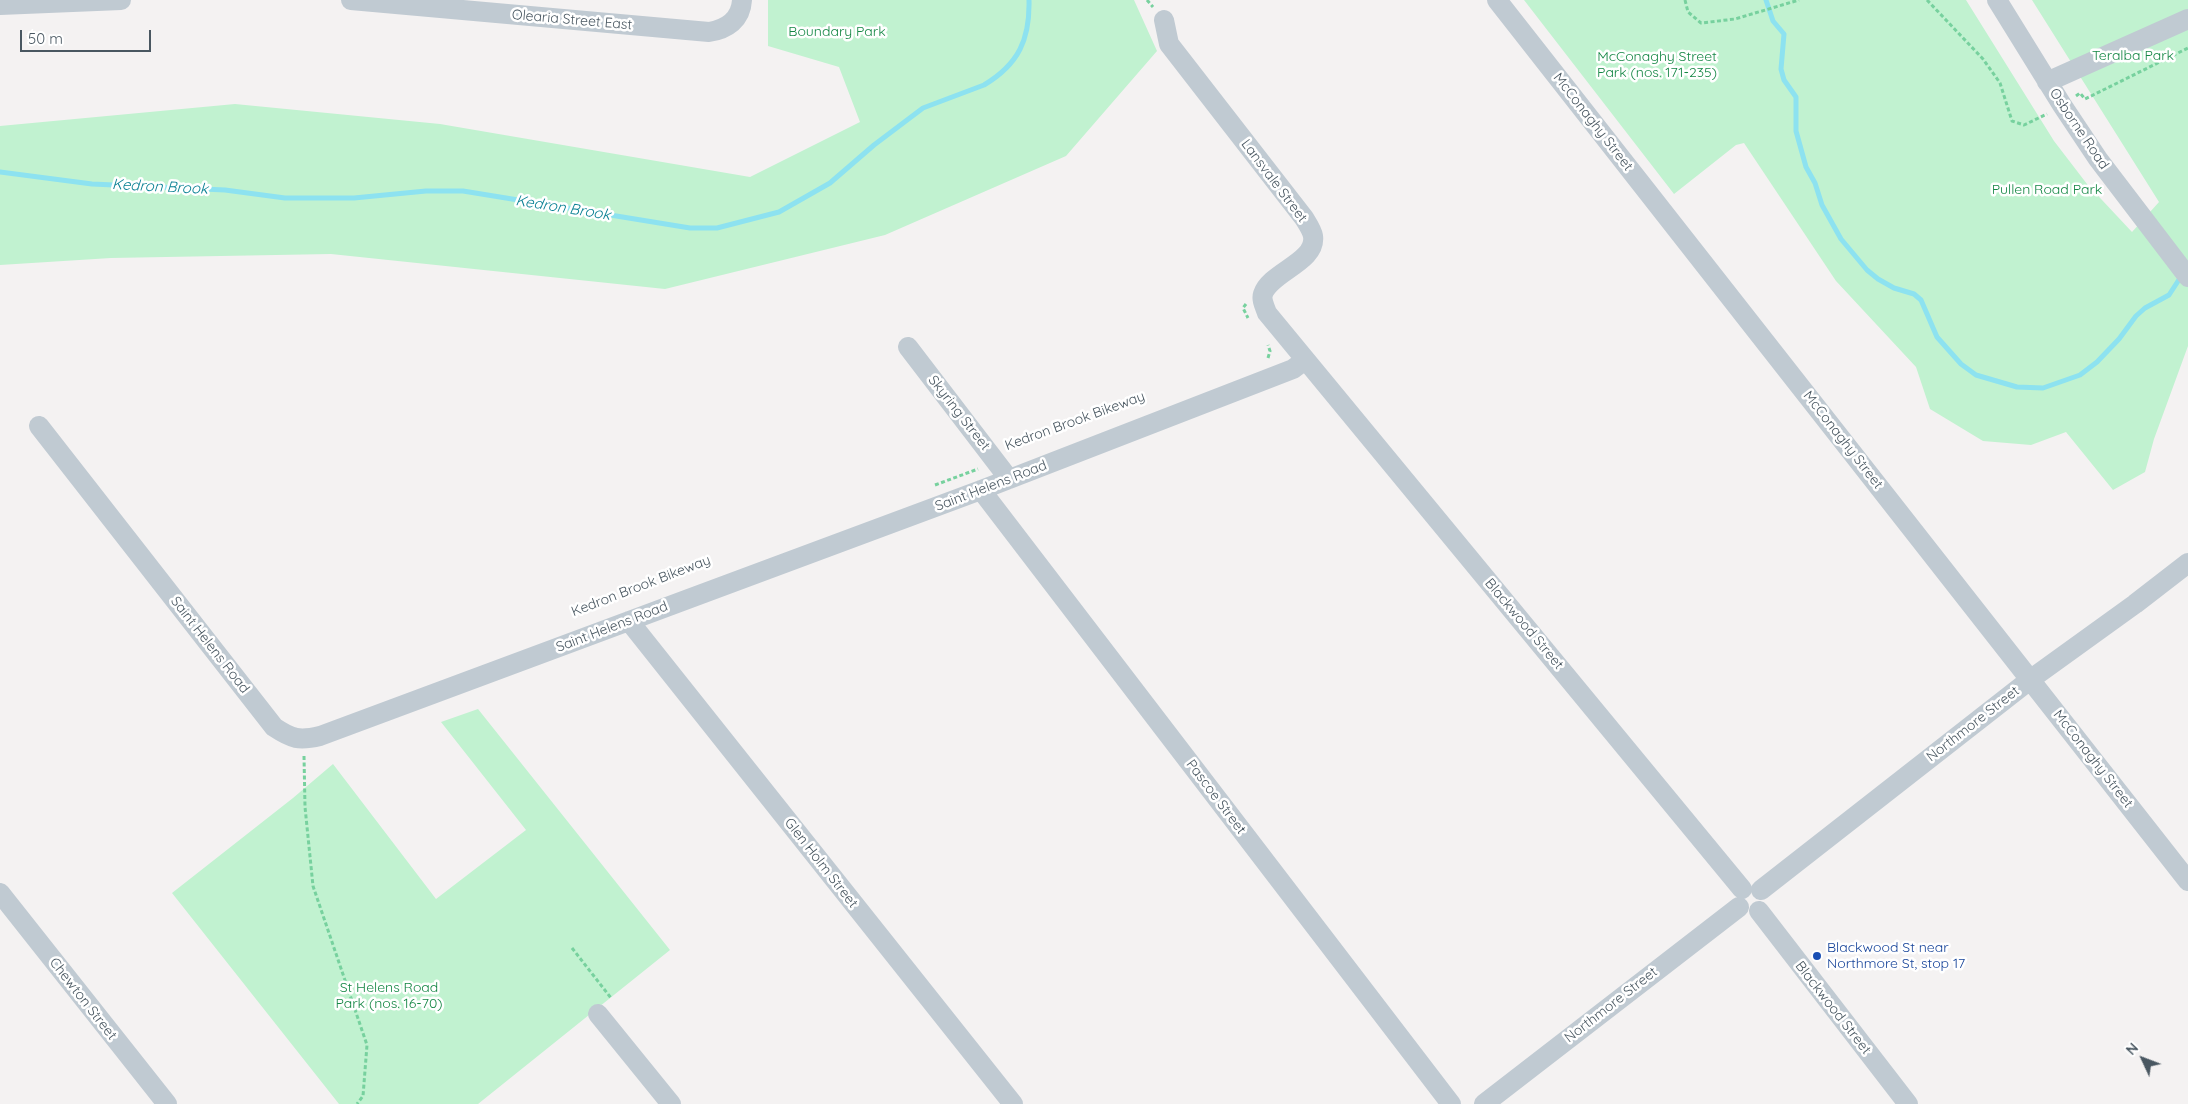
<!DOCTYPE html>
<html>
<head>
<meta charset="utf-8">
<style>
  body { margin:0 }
  #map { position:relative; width:2188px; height:1104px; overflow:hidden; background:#f4f2f2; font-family:Quicksand,sans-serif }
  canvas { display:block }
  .north { position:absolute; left:2118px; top:1034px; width:50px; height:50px; -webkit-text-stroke:4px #fff; paint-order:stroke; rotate:313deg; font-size:14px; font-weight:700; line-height:20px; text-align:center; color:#495761 }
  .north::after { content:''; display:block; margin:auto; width:18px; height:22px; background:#495761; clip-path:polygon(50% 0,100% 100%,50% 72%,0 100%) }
  .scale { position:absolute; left:20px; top:30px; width:131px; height:22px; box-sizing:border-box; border:2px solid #495761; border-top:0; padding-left:6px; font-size:15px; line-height:18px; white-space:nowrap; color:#495761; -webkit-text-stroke:4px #fff; paint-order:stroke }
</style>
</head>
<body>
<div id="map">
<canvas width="2188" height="1104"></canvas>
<div class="north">N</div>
<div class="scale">50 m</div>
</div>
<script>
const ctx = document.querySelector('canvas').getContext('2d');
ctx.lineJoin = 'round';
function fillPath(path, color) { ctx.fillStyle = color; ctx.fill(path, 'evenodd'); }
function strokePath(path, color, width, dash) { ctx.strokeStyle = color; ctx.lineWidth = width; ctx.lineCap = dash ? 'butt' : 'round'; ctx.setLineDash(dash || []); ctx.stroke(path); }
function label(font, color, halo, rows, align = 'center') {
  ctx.font = font + ' Quicksand,sans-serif'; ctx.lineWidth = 5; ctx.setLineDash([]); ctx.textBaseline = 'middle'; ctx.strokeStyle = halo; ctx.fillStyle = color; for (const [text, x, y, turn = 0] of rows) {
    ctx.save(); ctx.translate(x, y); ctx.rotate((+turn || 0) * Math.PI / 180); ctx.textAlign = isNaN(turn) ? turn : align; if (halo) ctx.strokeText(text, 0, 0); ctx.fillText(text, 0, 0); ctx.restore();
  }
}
const green = new Path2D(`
  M768,0H1134L1157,51L1066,156L885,235L665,289L331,254L111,258L0,265V126L235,104L440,124L750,177L860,122L839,67L768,46Z
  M1524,0H1966L2054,141L2087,184L2132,232L2159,202L2032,0H2188V346L2154,439L2145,472L2113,490L2066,432L2031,445L1983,441L1930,409L1916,367L1836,281L1744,143L1736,145L1674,194Z
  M478,709L670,950L478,1104H339L172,893L293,798L333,764L436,899L526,830L441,722Z`);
const stream = new Path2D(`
  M1766,0L1773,21L1784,34L1781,69L1784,80L1796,97V131L1806,167L1815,183L1822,205L1841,239L1867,270L1878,279L1894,288L1914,294L1921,300L1937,337L1961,364L1976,375L2017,387L2043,388L2080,375L2097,362L2119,339L2136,316L2145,308L2169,295L2182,275
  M0,172L92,184L225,190L285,198H354L426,191H463L690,228H717L779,212L830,183L874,145L923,108L984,85C1019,64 1030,39 1029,0`);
const path = new Path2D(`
  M1147,0L1153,7
  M1685,0L1688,12L1701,23L1735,19L1799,0
  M1927,0L1983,59L2000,83L2012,121L2024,125L2047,114
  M2076,96L2080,93L2085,99L2188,48
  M1246,304L1243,308L1248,318
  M1268,358L1270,351L1268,345
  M935,485L978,469
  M304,756L305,807L313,886L367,1045L363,1096L357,1104
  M572,948L611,998`);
const minor = new Path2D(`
  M351,0L709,32C727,29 741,20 742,0
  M1497,0L2188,881
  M1997,0L2062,105L2098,159L2188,277
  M0,5L121,0
  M1164,20L1169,44L1304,218C1307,223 1312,230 1313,236C1317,262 1270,272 1263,294C1261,300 1265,307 1267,313L1742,889
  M2047,82L2188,19
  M908,347L1009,479
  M39,426L274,727C292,739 299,741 320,736L981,490L1293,369L1305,360
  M981,490L1451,1104
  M629,621L1013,1104
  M1761,890L2031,679L2135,604L2188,563
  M0,893L167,1104
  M1759,911L1908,1104
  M598,1014L671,1104
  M1484,1104L1739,907`);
const markers = [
  [1817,956,5,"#1a4fb4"]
];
const streetNames = [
  ["Olearia Street East",572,20,5],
  ["McConaghy Street",1593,122,52],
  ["Osborne Road",2079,129,56],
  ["Lansvale Street",1274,181,53],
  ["Skyring Street",959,413,52],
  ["Kedron Brook Bikeway",1075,421,-20],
  ["McConaghy Street",1843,440,52],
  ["Saint Helens Road",991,486,-21],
  ["Kedron Brook Bikeway",641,586,-21],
  ["Blackwood Street",1524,624,50],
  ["Saint Helens Road",612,627,-21],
  ["Saint Helens Road",210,645,52],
  ["Northmore Street",1973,724,-38],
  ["McConaghy Street",2093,759,52],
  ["Pascoe Street",1216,797,53],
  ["Glen Holm Street",821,863,52],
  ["Chewton Street",83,999,52],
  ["Northmore Street",1611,1005,-38],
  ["Blackwood Street",1833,1008,52]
];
const parkNames = [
  ["Boundary Park",837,32],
  ["Teralba Park",2133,56],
  ["McConaghy Street",1657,57],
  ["Park (nos. 171-235)",1657,73],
  ["Pullen Road Park",2047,190],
  ["St Helens Road",389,988],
  ["Park (nos. 16-70)",389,1004]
];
const transitNames = [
  ["Blackwood St near",1827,948],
  ["Northmore St, stop 17",1827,964]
];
const waterNames = [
  ["Kedron Brook",160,187,3],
  ["Kedron Brook",563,208,9]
];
fillPath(green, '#c1f2d0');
strokePath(stream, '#8de2f0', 5);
strokePath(path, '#77d19e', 3, [4, 2.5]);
strokePath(minor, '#c0cad2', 20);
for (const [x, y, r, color] of markers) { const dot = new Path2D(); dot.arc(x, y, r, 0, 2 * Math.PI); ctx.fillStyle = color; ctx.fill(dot); strokePath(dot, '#fff', 2); }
label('14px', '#495761', '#fff', streetNames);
label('14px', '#158745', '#fff', parkNames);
label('14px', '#164399', '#fff', transitNames, 'left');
label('italic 15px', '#0a8194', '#fff', waterNames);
</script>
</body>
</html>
